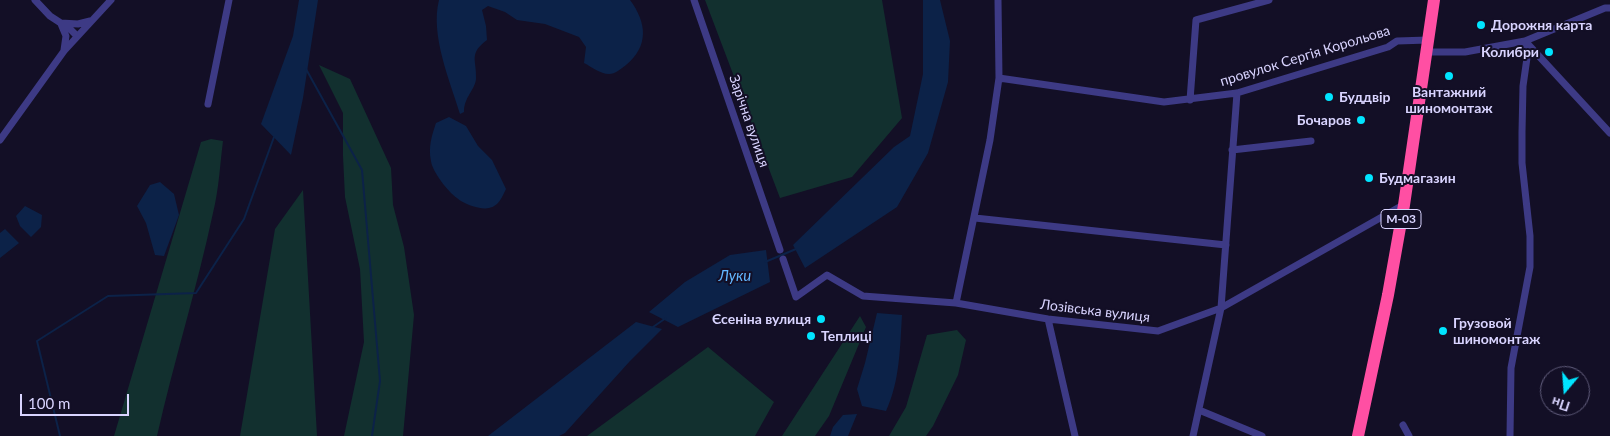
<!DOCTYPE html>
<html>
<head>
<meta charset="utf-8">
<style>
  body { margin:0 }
  #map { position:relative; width:1610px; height:436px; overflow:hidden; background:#130f26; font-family:Lato,sans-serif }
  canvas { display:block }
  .north { position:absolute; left:1540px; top:366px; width:50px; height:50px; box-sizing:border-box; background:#130f26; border:1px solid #625e7d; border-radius:50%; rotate:198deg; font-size:14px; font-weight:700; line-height:20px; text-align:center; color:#d9d4ff }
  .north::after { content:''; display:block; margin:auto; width:18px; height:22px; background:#00e5ff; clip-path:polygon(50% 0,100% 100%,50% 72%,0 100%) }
  .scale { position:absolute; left:20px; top:394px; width:109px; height:22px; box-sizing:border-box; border:2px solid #d9d4ff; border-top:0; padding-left:6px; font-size:15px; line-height:18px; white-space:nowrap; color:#d9d4ff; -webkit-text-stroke:4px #130f26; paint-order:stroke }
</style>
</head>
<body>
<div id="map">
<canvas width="1610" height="436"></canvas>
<div class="north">Пн</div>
<div class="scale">100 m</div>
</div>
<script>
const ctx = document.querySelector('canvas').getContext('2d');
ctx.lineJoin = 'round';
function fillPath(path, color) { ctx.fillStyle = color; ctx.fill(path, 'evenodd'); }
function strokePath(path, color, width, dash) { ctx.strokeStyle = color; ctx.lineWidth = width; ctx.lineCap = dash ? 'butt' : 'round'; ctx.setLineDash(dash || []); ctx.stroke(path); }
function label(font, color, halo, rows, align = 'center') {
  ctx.font = font + ' Lato,sans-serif'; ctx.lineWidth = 4; ctx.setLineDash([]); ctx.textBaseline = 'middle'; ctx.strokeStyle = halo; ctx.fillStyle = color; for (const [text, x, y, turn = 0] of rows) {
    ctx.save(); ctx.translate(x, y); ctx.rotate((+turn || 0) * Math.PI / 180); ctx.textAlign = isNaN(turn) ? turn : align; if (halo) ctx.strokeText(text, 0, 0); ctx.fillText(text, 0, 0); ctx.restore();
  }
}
const green = new Path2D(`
  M705,0H882L902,118L852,177L780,198Z
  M319,65L350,79L391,168L393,205L404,247L414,315L403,436H344L364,342L360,269L345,197L343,156V113Z
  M211,139L223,141C220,164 219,189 213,213C197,288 174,361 157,436H114L201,142Z
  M303,190L317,436H240L275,229Z
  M860,316L866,327L829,416L815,436H782Z
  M957,330L966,340L958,375L933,426L926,436H889L906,407L927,335Z
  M708,347L774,402L755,436H587Z`);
const water = new Path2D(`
  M299,0H318L303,98L291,155L261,124L293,36Z
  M439,0H630C647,23 649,46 626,65C621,69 615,74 609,74C600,74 592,67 584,63L586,47L579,37L545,24L517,20L505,12L488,6L482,10L486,26L487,40C468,54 477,60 476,79C475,90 464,97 464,112L460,114C450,81 430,35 439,0Z
  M923,0H940L950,41L948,82L928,153L897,207L805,268L793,245L894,147L910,136L923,74Z
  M449,117L466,126L478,146L492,160L506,189C502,197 499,206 489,208C481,210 463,204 457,198C448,192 432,171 431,161C428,147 432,135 436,123Z
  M160,182L174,194L179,215L164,256L155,255L146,223L137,206L150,185Z
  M25,206L42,215L41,227L31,237L20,226L16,216Z
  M5,229L19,243L0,258V233Z
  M766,250L770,282L678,327L649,312L685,282L730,255Z
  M877,313L902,315C900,347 900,381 886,411L862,406L857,389L865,363Z
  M636,322L662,329L630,361L565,433L559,436H488Z
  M857,414L848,436H830L833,427L843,415Z`);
const stream = new Path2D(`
  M306,69L362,170L380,381L372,436
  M765,262L796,249
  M653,327L666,318
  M60,436L37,341L108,296L196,293L244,219L274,137`);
const street = new Path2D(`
  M35,0L50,16L70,29L77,36
  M694,0L780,250
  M61,23L78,24L90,21
  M61,24L66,36L64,50
  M1525,41L1610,133
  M1426,52H1465L1525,41L1605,8H1610
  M999,78L1164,102L1237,93L1388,47L1397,41L1428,40
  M1190,100L1196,20L1269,0
  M208,104L229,0
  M0,140L64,51L111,0
  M1232,150L1311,141
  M975,218L1226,245
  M783,259L796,297L827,275L863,296L956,303L1048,319L1158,331L1221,308L1403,205
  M956,303L990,140L999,78L998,0
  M1048,319L1075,436
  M1199,410L1262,436
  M1403,425L1409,436
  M1193,436L1221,308L1237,93
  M1510,436L1511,368L1530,267V236L1522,163V132L1523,86L1527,58L1525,41`);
const highway = new Path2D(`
  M1358,436L1388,295L1404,205L1434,0`);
const markers = [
  [1481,25,5,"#00e5ff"],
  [1549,52,5,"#00e5ff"],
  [1449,76,5,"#00e5ff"],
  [1329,97,5,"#00e5ff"],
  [1361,120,5,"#00e5ff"],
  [1369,178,5,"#00e5ff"],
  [821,319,5,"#00e5ff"],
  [1443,331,5,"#00e5ff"],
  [811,336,5,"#00e5ff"]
];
const shields = [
  [1401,219,40]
];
const shieldNames = [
  ["М-03",1401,219]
];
const poiNames = [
  ["Дорожня карта",1491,25],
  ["Колибри",1539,52,"right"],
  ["Вантажний",1449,92,"center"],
  ["шиномонтаж",1449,108,"center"],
  ["Буддвір",1339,97],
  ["Бочаров",1351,120,"right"],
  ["Будмагазин",1379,178],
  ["Єсеніна вулиця",811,319,"right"],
  ["Грузовой",1453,323],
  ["шиномонтаж",1453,339],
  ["Теплиці",821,336]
];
const streetNames = [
  ["провулок Сергія Корольова",1305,56,-17],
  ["Зарічна вулиця",749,121,71],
  ["Лозівська вулиця",1095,311,7]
];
const waterNames = [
  ["Луки",735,276]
];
fillPath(green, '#12302f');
fillPath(water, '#0c2248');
strokePath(stream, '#0c2248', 2);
strokePath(street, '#3d3a85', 7);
strokePath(highway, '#ff4fa3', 12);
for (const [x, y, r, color] of markers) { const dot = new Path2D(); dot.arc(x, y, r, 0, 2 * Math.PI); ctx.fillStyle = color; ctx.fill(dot); strokePath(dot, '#130f26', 2); }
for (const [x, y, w] of shields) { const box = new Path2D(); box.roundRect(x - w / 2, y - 9.5, w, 19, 4); ctx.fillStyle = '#130f26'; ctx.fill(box); strokePath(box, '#d9d4ff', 1); }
label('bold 12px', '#d9d4ff', null, shieldNames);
label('bold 14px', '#d9d4ff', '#130f26', poiNames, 'left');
label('14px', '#d9d4ff', '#130f26', streetNames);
label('italic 15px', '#62b6ff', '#130f26', waterNames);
</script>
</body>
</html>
